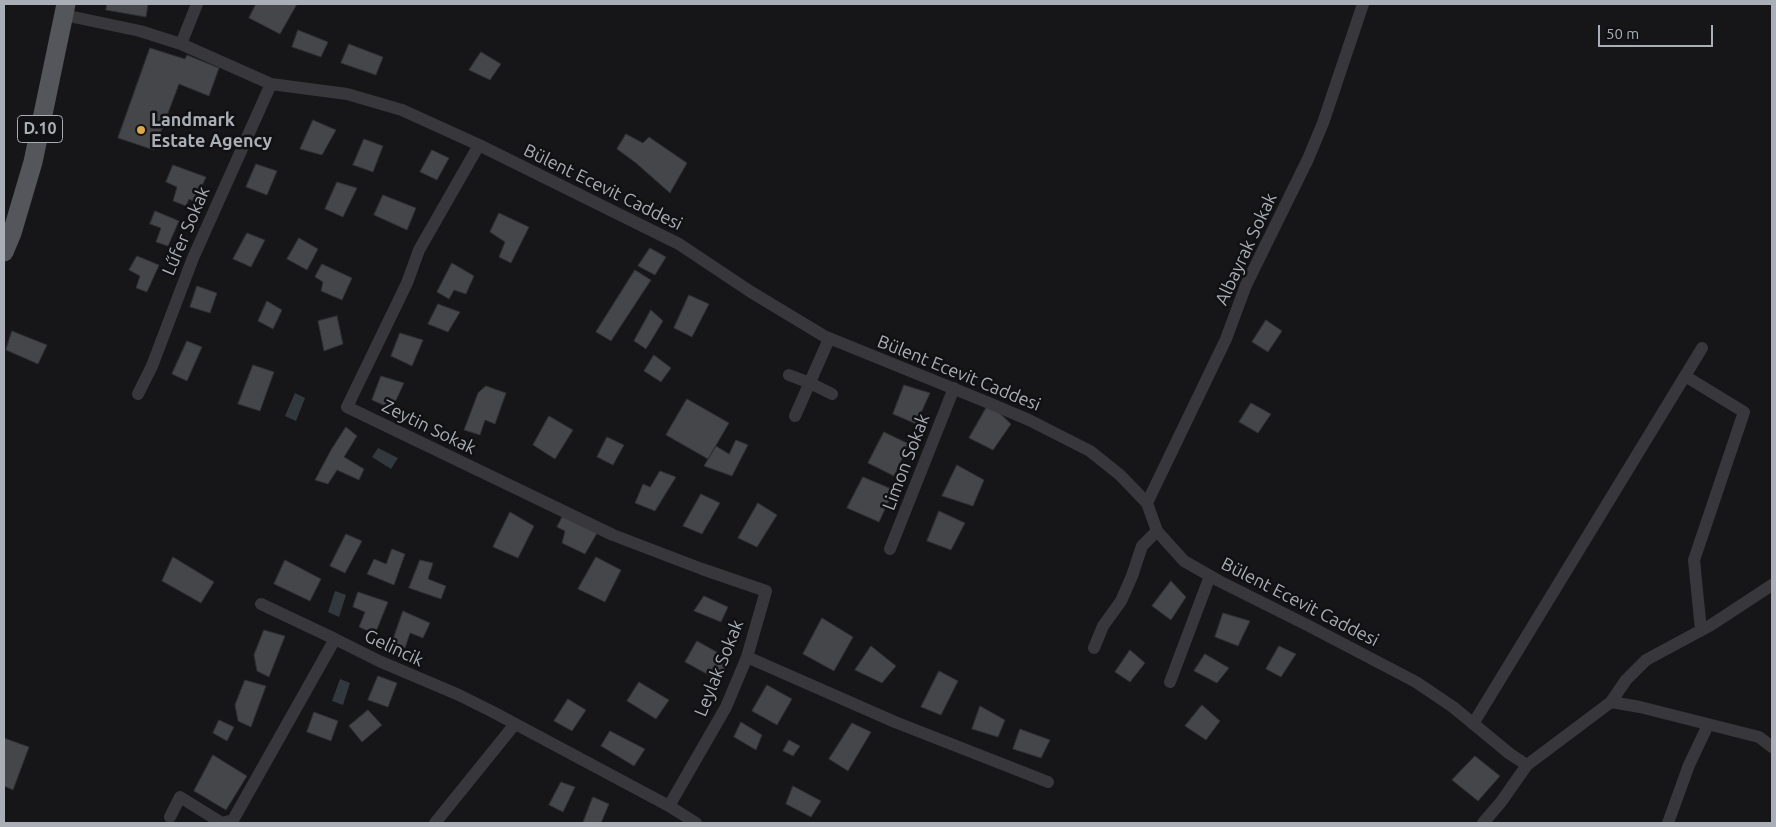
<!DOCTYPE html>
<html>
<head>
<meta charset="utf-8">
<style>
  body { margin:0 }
  #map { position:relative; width:1776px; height:827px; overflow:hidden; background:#161618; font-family:Ubuntu,sans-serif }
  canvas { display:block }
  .frame { position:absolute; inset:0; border:5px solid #aaaeb6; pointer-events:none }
  .scale { position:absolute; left:1598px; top:25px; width:115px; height:22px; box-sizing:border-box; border:2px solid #aaaeb6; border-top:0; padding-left:6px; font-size:15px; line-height:18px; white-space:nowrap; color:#aaaeb6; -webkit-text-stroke:4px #111113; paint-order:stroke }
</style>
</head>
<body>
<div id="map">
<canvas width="1776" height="827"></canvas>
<div class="frame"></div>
<div class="scale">50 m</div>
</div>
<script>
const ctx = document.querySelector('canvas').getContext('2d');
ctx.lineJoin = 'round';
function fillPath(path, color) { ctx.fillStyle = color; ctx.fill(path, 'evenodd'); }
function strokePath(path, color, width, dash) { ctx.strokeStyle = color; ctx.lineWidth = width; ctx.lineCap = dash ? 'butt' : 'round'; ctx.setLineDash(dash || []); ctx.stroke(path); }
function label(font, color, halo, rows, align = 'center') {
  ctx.font = font + ' Ubuntu,sans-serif'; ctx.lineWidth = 5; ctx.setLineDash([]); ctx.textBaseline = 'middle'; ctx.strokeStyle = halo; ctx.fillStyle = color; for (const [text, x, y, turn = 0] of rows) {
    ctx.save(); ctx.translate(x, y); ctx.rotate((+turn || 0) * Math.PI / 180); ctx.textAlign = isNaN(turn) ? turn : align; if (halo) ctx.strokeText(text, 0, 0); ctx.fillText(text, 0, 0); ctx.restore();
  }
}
const water = new Path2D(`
  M295,393L305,398L296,421L285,416Z
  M378,448L398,458L391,469L372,457Z
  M335,591L346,595L339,617L328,612Z
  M340,679L350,683L343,705L332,701Z`);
const building = new Path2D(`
  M107,4H148L146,17L106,10Z
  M256,4H297L280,34L249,18Z
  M298,30L328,42L321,57L292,47Z
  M349,44L383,57L376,75L341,63Z
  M150,48L185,59L187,55L219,68L209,96L179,84L154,150L118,138Z
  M481,52L501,64L490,80L469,70Z
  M313,120L336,130L322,155L300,149Z
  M626,134L643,143L649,137L687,163L670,193L636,163L617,149Z
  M364,139L383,146L373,172L353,165Z
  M432,150L449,158L437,180L420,172Z
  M256,164L277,171L267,195L246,187Z
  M173,165L206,177L195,202L189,199L186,206L173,201L177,187L166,182Z
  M337,182L357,188L343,217L325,209Z
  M383,195L416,208L407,230L374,215Z
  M155,211L179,221L168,246L156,242L161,228L150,224Z
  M499,213L529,227L511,263L499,257L505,242L490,232Z
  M247,233L265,240L251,267L233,259Z
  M299,238L318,249L307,270L287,259Z
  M650,248L666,257L655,275L638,266Z
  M137,256L159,265L147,292L136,288L140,276L129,270Z
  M452,263L474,276L466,294L454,290L449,299L437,292Z
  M322,264L352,278L342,300L321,291L323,282L315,277Z
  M635,270L651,280L611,341L596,332Z
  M197,286L217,293L210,313L190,307Z
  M689,295L709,304L692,337L674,328Z
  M267,301L282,310L273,329L258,321Z
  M438,304L460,312L448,332L428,324Z
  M651,310L663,321L646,349L634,341Z
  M337,316L343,344L324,351L318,321Z
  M1266,320L1282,331L1268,352L1252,342Z
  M12,331L47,345L38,364L6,350Z
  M400,333L423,340L412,366L391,356Z
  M187,341L202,347L187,381L172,374Z
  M654,355L671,368L661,382L644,371Z
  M253,365L274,372L260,411L238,404Z
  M381,376L404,383L392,409L372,400Z
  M904,385L930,393L916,424L893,414Z
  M486,386L506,393L495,424L485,420L480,435L464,430L478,393Z
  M687,399L729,423L708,459L666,435Z
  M989,403L1011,424L993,450L969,438Z
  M1251,403L1271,414L1258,433L1239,422Z
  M549,416L573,430L555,459L533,445Z
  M346,427L357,436L344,457L364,469L359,480L337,470L328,484L315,480L331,450Z
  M884,432L909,444L894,476L868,463Z
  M607,437L624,445L613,465L597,457Z
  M736,440L748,445L732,476L704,466L716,446L729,454Z
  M957,465L984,480L973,506L942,496Z
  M660,471L676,477L655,511L635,503L643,484L650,487Z
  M863,477L894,490L879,522L847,508Z
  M701,494L720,503L702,534L683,526Z
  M758,503L777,515L757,547L738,538Z
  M939,511L965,523L951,550L927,541Z
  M510,512L534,526L518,558L493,547Z
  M565,512L600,528L585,554L562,543L565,531L557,527Z
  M346,534L362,541L345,573L330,566Z
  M392,549L405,554L394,585L367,574L374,559L386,564Z
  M173,557L214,582L201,603L162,581Z
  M596,557L621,570L605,602L578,589Z
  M285,560L321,579L310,601L274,584Z
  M420,560L433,563L428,579L446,586L441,599L409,588Z
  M1171,581L1186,597L1171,620L1152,606Z
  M358,592L388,602L375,634L359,627L365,612L353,607Z
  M704,596L728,607L721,622L694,611Z
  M403,611L430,623L423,638L410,633L405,648L392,643Z
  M1223,613L1250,621L1238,646L1215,637Z
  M822,618L853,637L834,671L803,654Z
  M264,630L285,636L269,677L257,671L254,655Z
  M697,641L731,660L718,680L685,662Z
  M871,646L896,666L882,683L855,670Z
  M1279,646L1296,654L1281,677L1266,669Z
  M1130,650L1145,663L1130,682L1115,672Z
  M1205,654L1229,668L1217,683L1194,671Z
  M939,671L958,681L941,715L921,707Z
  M378,676L397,683L388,707L368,700Z
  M245,680L266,686L251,727L238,721L235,705Z
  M639,682L669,700L656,719L627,701Z
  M767,685L792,699L777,725L752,711Z
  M568,699L586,710L572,731L554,721Z
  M1202,705L1220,721L1206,740L1185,726Z
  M980,706L1005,720L998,737L972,729Z
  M368,710L382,725L362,742L349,726Z
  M314,712L338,721L331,741L307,732Z
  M219,720L234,727L227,741L213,733Z
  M741,722L762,735L756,750L734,737Z
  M852,723L871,732L848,771L829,759Z
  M1020,729L1050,740L1041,758L1013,749Z
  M610,731L645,749L634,766L601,746Z
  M4,738L29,747L13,790L4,786Z
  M789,740L800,746L793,756L783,751Z
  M213,755L247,776L226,810L194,791Z
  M1475,756L1500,776L1478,801L1452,780Z
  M561,782L575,787L563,812L549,805Z
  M793,786L821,801L811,817L786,804Z
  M593,797L609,804L601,823H583Z`);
const minor = new Path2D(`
  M64,15L140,31L181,44L271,84L347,94L402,110L479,145L679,244L751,292L824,336L989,403L1029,420L1090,451L1120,475L1147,503L1157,531L1184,561L1219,581L1309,626L1416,682L1453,707L1510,754L1527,765L1611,702L1640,707L1759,737L1772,747
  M181,44L197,4
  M479,145L419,250L407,283L347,407L613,535L702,569L766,591L747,657L726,707L669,806
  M789,375L810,383L832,394
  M1685,376L1744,412L1694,560L1701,630
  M138,394L152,366L193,258L271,84
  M795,416L829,339
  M1147,503L1226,339L1246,285L1308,159L1323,123L1363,4
  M890,549L954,388
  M261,604L335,639
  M1094,648L1103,626L1121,601L1132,576L1142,546L1157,531
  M747,657L895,722L1048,782
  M1170,682L1210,576
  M1611,702L1626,680L1646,660L1711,625L1772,585
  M1473,724L1702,348
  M170,817L180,797L222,823L233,820L335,639L379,661L459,695L493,712L669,806L696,823
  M435,823L515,724
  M1483,823L1501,802L1527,765
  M1668,823L1689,765L1708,725`);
const primary = new Path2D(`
  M4,252L12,233L33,162L66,4`);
const markers = [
  [141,130,5,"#dca84a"]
];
const shields = [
  [40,129,45]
];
const shieldNames = [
  ["D.10",40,129]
];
const poiNames = [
  ["Landmark",151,120],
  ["Estate Agency",151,141]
];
const streetNames = [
  ["Bülent Ecevit Caddesi",603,187,26],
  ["Lűfer Sokak",186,231,-67],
  ["Albayrak Sokak",1246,249,-65],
  ["Bülent Ecevit Caddesi",959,373,22],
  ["Zeytin Sokak",429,427,26],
  ["Limon Sokak",906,462,-69],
  ["Bülent Ecevit Caddesi",1300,602,27],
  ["Gelincik",394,648,25],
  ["Leylak Sokak",719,668,-68]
];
fillPath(water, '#31393f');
fillPath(building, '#45464a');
strokePath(building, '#303033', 1);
strokePath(minor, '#38383c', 12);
strokePath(primary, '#54565b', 19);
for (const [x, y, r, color] of markers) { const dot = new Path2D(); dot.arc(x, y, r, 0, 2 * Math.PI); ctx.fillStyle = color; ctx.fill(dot); strokePath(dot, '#111113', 2); }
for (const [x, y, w] of shields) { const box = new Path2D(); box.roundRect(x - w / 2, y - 13.5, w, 27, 4); ctx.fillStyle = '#111113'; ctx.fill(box); strokePath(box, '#aaaeb6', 1); }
label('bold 16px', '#aaaeb6', null, shieldNames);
label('bold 18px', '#aaaeb6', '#111113', poiNames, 'left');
label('18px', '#aaaeb6', '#111113', streetNames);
</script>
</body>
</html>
